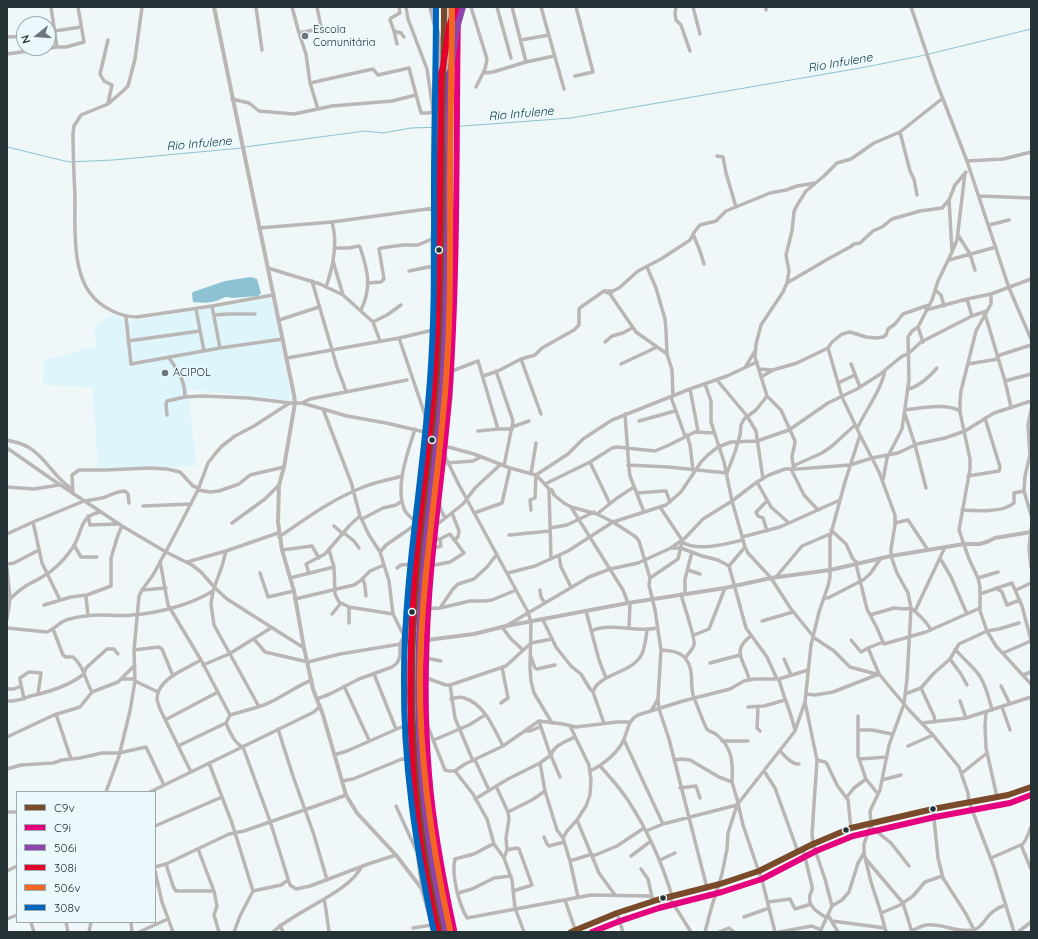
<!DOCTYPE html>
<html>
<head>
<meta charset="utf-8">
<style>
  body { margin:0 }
  #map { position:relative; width:1038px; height:939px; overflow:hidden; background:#eff7f9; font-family:Quicksand,sans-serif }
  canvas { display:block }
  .frame { position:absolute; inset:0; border:8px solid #253236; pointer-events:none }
  .legend { position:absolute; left:16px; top:791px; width:140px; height:132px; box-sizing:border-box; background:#ebf9fd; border:1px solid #9ca9ad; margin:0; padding:5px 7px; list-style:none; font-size:12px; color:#253236 }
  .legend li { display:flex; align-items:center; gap:8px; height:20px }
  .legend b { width:20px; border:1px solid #9ca9ad }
  .north { position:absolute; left:16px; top:16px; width:40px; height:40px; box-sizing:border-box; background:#ebf9fd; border:1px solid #9ca9ad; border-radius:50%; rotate:253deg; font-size:11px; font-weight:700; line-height:16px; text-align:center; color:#253236 }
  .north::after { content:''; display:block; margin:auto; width:14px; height:18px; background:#6c777a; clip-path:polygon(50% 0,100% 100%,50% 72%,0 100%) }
</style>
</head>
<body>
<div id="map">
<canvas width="1038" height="939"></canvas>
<div class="frame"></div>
<ul class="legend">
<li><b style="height:5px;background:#7a4b2a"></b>C9v</li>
<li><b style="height:5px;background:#e5007d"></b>C9i</li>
<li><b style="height:5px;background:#8e44ad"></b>506i</li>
<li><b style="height:5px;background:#e4002b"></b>308i</li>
<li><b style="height:5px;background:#f26522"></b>506v</li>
<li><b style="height:5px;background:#0065bd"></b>308v</li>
</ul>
<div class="north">N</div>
</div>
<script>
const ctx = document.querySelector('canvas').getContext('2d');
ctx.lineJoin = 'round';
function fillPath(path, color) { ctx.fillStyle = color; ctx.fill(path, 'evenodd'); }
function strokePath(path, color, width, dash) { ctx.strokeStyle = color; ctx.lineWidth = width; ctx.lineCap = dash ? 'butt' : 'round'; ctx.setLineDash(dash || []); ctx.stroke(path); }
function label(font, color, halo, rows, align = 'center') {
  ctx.font = font + ' Quicksand,sans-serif'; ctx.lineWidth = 3; ctx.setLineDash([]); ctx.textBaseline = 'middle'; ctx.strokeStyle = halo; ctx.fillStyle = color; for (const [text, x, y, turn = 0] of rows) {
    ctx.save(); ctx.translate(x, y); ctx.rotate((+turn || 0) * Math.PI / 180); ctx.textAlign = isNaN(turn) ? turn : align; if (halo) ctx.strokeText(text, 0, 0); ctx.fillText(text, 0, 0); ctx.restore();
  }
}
const built = new Path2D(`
  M272,298L292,401L188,389L196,466L98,469L93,387L43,385L44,360L97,346L94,326L113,315L130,321Z`);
const water = new Path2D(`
  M251,277L257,279L261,293L258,296L232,298C225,295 222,299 216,301C210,303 199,303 193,302L192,294L193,292L225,281Z`);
const stream = new Path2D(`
  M450,127L571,118L866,67L925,55L1031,29
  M7,147L69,162L113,160L242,148
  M245,147L365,131L383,133L411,128L441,127`);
const minor = new Path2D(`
  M142,7L135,59L128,86L123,91L108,104L81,115L74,126L73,133C73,154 74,176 75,197C75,225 72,269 90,293C100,307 120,317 137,317L212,306L220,348L283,339
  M256,7L262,50
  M292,7L299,33L306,54L310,83L318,109
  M399,7L400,13L391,18L390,20L394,31L401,33L404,37
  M406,7L408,19L427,69L433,111
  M471,7L487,59L485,69L476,87
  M497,7L511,58
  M512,7L526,62
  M541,7L564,89
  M676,7L675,13L676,20L681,25L690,51
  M693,7L700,34
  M766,7V10
  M911,7L936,81L967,161L1009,288L1031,339
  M394,31L397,44
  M48,32L81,27
  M299,33L318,29L321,27L317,7
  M7,36L9,37L24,36
  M108,40L100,74L104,81L112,85L108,103
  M521,40L549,35
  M57,47H66L84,42L78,7
  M7,54L57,47L51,7
  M484,73L493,72L526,62L554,56
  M575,76L593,72L576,7
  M310,83L373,69L378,75L409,68L421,113H428L441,110
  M232,99L249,103L259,111L294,114L332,106L392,101L416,95
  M900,132L910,171L914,179L917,195
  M717,156L723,157L726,173L736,207
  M967,161L1003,159L1031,152
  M979,196L1031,198
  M949,200L952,251
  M989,225L1009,220
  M259,228L332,222L442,207
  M693,234L700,251L704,264
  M958,235L970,254L975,270
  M334,248H349L359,246L360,247C368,271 372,287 361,310
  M949,260L996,247
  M333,261L343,295
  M647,267L656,288L665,319L666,330L667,354L672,370L673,396
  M268,268L320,284L343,295L373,322L380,341
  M409,271L433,266
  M312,281L337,367L346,391
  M368,283L381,282L384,279L379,249L381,248L403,245H418L432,239
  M787,283L828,259L850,247L854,244L860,243L873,231L882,227L892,219L920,211L942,208L949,200L955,185L966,172
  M326,287C333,267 338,243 332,222
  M935,290L941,295L944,306
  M604,291L610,294L636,332L667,354
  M610,294L613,291L619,288L638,271L661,259L690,240L695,231L700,225L716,221L726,211L770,193L786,190L797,186L815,183
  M991,294V304L976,331L961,391L960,401V412L970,459V469L959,530L969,559L978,578L980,587V611L987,631L996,646L1031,684
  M967,299L991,294L1031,279
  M212,306L273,295
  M196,309L204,351
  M926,310L967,299L972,316
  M985,314L1005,381L1011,407
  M214,315L229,314H255
  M126,317L131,364L220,348
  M279,320L319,307
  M373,322L387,315L401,305
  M399,338L425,415L426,432
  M128,341L200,331
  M605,342L612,336L623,333L632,328
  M923,342L918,327L932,300L938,281L952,252L957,240L965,173
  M828,348L842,397L860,435L879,472L895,515V525L891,549V556L897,573L908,593L911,608L907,679L904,704L889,745L880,790L870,811L871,824L864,844V853L871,882L881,913L886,932
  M997,356L1031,345
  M169,358C178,370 185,381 185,397
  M287,358L399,338L433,330L432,239L435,208
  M521,359L541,414
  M621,364L657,347
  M851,364L860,387
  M968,364L998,359
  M746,366L755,351
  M759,369L772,370
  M496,371L513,421L504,466
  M483,376L498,371L521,359L535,355L542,348L574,330L579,325V309L581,307L604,291H613
  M761,377L773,370L797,363L828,348L832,342L842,334L850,332L866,337L877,338L883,337L886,335L888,329L895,324L903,314L929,305
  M717,380L747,416L756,431L763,479
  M1005,381L1031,374
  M838,383L855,375
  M705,384L711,401V422L724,462L732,501L745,547L748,553L771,578L791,609L813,636
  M690,389L698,431
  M908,389C918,387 930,376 937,368
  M671,397L685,436
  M302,403L310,399L407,380
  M905,410C921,408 946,403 960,411
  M1031,410L1028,425L1030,455L1025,476L1024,491L1031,515
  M625,414L629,468L630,476L644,512
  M905,414L915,445L926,488
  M167,415L166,404L167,401L185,397L202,396L249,398L290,403
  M639,421L675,411
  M512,427L529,421
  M512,429H498L478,361L452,371L451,398L443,452L459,485L528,612L531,623L530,668L531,681L534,693L552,723
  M857,429C865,411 882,389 885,370
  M478,431L498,429
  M687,435L690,445L693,470
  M7,440C14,442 22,443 28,447C46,457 54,478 72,489
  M437,444L474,454L510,468L536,475L541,480L549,489L551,559
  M7,448L53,480L122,526L166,552L192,565L201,572L215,588L227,599L304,648
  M590,462L610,504
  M447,463L473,461L481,457
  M628,465L668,467L727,473L735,452L740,435L741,425L744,419L756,410L767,396
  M793,466L822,453L832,446L855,425
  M794,466C789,455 795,451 795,441L781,410L767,396L755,357L756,344L761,325L783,292L787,283L789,271L786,255L792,231L794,212L796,207L806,191L824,176L837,163L851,159L874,143L900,132L943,98
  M791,469L804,495L818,510
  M531,474L536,443
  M536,475L568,454L583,439L612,420L690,389L727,376L757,362
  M968,476L999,471L1000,467L985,418
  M883,480L887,458L902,429L909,380L908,337L912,331L918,327
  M757,482L771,507L789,523
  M545,484L590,462L612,448L617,447L655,451L669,445L695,432L714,433
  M7,487L34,489L59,485
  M549,489L552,490L554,495L564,503L571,507L597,514L613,522L636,537L639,541L650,578L649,585L655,610L661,650L658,699L659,709L669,739L707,888
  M198,490L210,492L219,491L239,484L250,475L284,467
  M637,493L664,491H666L670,502
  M73,494L72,475L79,470H106L149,468L167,469L180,472L193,486L199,488
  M431,496H438L441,510L445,518
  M85,501C91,500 97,499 102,498C110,496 116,491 125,491L128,494L129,503
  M143,506L191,504
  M571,507L623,590L628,603
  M531,510L530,500L535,498L536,475
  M962,510C976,511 1003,513 1014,503V493L1024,491
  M452,513L459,531L458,537L454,540
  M474,513L502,503L510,468
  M597,514L617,498L634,487
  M88,516L90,525L118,524
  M362,519L383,508L396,505L402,501
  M33,522L42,563L60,600
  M232,523L265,499L279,485
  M895,523L908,520L928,550
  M428,524L439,523L463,504L475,488L501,464
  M334,526L343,534
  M550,528L567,525L594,512
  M1031,528L1029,549L1031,567
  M831,530L846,544L853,559L858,563
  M767,531L763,518L758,516L756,512L767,501
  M344,533L354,541L359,548
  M7,534L33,522L84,501
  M509,535L550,531
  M279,537C305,519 331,500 361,488C374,482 389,480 402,476
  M742,537L780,527L840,500
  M433,539H440L450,534L464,553L450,562L435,565
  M440,539L441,546L434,548L432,547L443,453
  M682,542C697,552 726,544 743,540
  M74,545L81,557H97
  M671,548H681L702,556L718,560L729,566L746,628L767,657L777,679
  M282,550L312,546L319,558
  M329,550L334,567L335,594L339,602L349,607L393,614
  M226,551L222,566L213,591L211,604L214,625L258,705V707L230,715
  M380,552L386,545L415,525L414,520C410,517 406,513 404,509C395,485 408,452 415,429
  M559,556L561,567L571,587
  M940,558L951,577L967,614
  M160,561L168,605L201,660L230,715L226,723L178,746
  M187,562L226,551L278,533
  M7,564L14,563L39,550
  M729,566L745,547
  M7,568L10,599L7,619
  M397,568L401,565L414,564
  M688,570L700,574
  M260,573L268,597L294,591
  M309,573L306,564L325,554L350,525L360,516
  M508,573L535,566L568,551L613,522L666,505L681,492L701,462L709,454L718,447L731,442L757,441L789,430L828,403L857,389L879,375L901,357L909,353L921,342L972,316L987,311
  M776,577L802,546L830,534
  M290,578L334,567
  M650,578L678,559L682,542V540L660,507
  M978,578L998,572
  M363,579L365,586L366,596
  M996,588L1002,592L1007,605L1020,600
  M142,590L166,588
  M540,590L541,597L545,603
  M1016,590L1031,583
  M681,594C683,603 696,639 694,645C693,649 688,654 685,658
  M685,594V579L692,552
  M980,594L1012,583L1022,606L1031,640
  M87,595L86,597L88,616
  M824,598H828L863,580L870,574L881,558
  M295,599L354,585L360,581L370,571L384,565
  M7,602C12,597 17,592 23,588C29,583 36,581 42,577C53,571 64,560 71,550C83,535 78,515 101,512
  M44,605L71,597L87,595L111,586V558L118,535L122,526
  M349,607V623
  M440,608L453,589L458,584L474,579L487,567L497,554
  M420,609L440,608L470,601H485L492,600L516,590
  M586,611L599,660L606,678
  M915,611L945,547
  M332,614L341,603
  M870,615L894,608L904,609L911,608C919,615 926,620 931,630
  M543,620L556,647L571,666L581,674L590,689L593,692L604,723
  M762,621L793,612
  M506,626L589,577L610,569L638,563L671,548L685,538L703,519L732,501L757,482L769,475L785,469H798L850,465L872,458L898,453L917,444L945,438L965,431L994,413L1031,401
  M502,627L511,639L523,650
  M7,628L47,632C54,629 57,625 62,622C69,618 79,617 86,616C101,613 117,617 132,615C159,613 190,605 213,591
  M629,628L630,603
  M53,629L63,655L66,657H73C84,666 85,680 92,692
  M591,631C613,622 635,633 657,628
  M404,635L407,629L411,571L415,562L429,433
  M694,635L709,629L725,588
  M813,637L834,651L850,667L876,674
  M254,639L265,652L308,662L340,654L413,642
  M851,640L861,652L868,648
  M883,642L884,644L926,632L980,608
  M955,649C963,659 972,665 979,675C986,685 989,698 992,710
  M134,650L159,647L162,649L173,676
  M661,650C670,651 680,651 686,659C695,671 689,685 694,698C696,702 705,727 707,729C709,732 714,732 717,735C733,748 733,764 732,782
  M1003,653L1031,641
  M531,657L535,668L537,669L555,665
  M784,659L791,675
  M950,659L961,674L967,685
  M710,663L740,655
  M203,665L229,654L271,628
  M374,674L396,729
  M879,674L909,710L933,735L959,767L968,793L969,802L994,867L1014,932
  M418,675L446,685H450L506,666L531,643L552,639
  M1023,675L1031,672
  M425,677L426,658L441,661
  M122,679H135
  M749,679C745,661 730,651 751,636
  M779,679C783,696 791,712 795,730
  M135,681L158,692
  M450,685L455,718L473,761
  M344,686L369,740
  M1001,686L1010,704
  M921,688L934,716L935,722
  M7,689H14L21,686
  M593,692C599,673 632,674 642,654C645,647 646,638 647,630
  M806,694L815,695L833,692L879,674L868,648L883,642L877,628L867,609L856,564
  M905,694L921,688L933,674L950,659L959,644L987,631L999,629L1019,623
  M24,699L20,680V678L29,672L41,673L38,694
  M317,699L330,694L359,679L392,667L397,663L399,659L400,654V644L404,636L393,614L389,581L380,552L369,535L360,516L351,482L323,409
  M451,699C455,698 460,696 464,698C485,704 494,729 503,746
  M7,701C18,702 25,697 35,695C52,691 70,685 84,674L86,668L107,649H114L118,654
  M960,701L966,718
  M805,702L817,760L812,834L813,844L825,879L832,906L820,932
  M501,703L508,698L502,667
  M258,707C277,702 293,687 312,680
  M748,707L764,706L785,700
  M758,707L757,728L760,731
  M1002,707L1010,730
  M651,711L658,699
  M422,712L445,770L449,771H455L465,764L503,746L539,721L563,724L576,727L617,722H630
  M986,712L985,726L986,748L997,797
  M56,714L71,759
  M858,716V756L866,779L878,794
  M165,720L218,692
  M539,721L549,751L560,777
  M226,723C230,732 234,743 243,747L270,821L290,885L296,889L310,886L371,863L396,855
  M922,723L966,718L1031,697
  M278,729L293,776L314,835L327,880
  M858,730H872L892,734
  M524,731H530L540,727
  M7,737L54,715L80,707L92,692L118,682L134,666
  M434,740L469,725L485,715
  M624,740L663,824
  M722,741H748
  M908,746L933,735
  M780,751C785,756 792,765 799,764
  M334,755L347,751L413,722
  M859,759L887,757
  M475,760L489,790
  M674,760L681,759L690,760L719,777L732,782L737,799L743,825L763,884L775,932
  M817,760L825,762L827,764L837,785L848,800L851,828
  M209,763L232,823L253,891L240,916L234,932
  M540,763L545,791L557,830L563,838L570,861L578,897
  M600,766C610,777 621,789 629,802C648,831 662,863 672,896
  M7,769L21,765L53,763L62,760L80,758L102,753H119L146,747L164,785
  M455,771L473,794L487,819L494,844L504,858L512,880L515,908L524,932
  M590,771C603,765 619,752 624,739C628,730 628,720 638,715L683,701L730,689L744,681L754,679H779L808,670
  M764,771L775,788L798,852
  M191,772L160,709C159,706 158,703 157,700C156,679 186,669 201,660
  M962,773L987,753
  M882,780L901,775
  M342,781L353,779L402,759L415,760
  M496,786L508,812L509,819L506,838L507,850L504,858
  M680,788L696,786L700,798
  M106,792L119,756L130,711L135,681L134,650L139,596L142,590L153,575L171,542L198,490L208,463L215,454L222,446L235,436L254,426L288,404L290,403H302L347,416L386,423L433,434
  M150,792L314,712L320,706
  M846,798L854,788L866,779
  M475,799L508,779L540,763L551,755C554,745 567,741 575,737
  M396,806L417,852L422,889
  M933,809L938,858L943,878L966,914L975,932
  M7,812H17
  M508,812L532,800L545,791
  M577,820L599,873L615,895
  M155,826L222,797
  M870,826L891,843L909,866
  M646,831L663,824L737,805
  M544,837L547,844L549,846L564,842
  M563,838L567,831L577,820L586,806L590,795L591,780L589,765L570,726
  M494,844C487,846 481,851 474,854C468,856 461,857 455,859C451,875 459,904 467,918L591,895L649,896L657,900
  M1021,845L1031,869
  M198,849L214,891L217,906L214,915L219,932
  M803,849L812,886C813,891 811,891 810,895C807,907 819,913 827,918
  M507,850L516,848L519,849L532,885L513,891
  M593,856L617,846L644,828
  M631,856L651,841
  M865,858L903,903L912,932
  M991,858L1023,844L1027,837L1031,827
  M660,860L675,853
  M570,861L592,854
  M166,864L173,886L176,891H214
  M155,867L166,864L229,834L244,831L330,801L346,795
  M641,869L648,879L652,897
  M7,871L17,866
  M155,871L162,902L173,932
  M253,891L281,885L288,880
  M458,893L472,889L494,878L511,876
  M669,897L691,932
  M324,899L326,910L329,932
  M565,900L576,932
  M768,902L790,899L795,909L811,904
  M832,906L842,900L849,892L858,863L864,853
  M617,913L623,932
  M881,913L900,905L913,896L925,882L942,876
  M828,915L838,932
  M744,917L769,908
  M7,919L17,915
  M832,921L885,928
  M31,922L34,932
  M66,922L68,932
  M131,922L132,932
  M280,925L283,932
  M413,928L432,925
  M911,931C916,929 921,926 926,925C942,923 957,933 972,930C979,929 982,924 986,919C991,912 999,907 1006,905
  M89,932L91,922
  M139,932L168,919
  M273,932C296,910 349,893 362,866
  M705,932L711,909L722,874L727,849L728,833L737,805L795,731L805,702L811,645L819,612L828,586L830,577V537L845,482L860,435
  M719,932L729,928L734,932
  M779,932L812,926L821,930
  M1018,932L1031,922`);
const tertiary = new Path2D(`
  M214,7L294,395L295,403L284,467L279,485L278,522L282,550L294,591L304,648L313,689L323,715L346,795L357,813L396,855L422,889L434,932
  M427,640L474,634L506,626L628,603L725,588L771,578L830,570L891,556L964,544H980L989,541L995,538L1031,532
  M418,652L427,640
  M571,932L617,913L657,900L720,884L759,871L813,844L851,828L933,809L1008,795L1031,787`);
const primary = new Path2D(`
  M442,932C420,837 408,738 413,640C417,553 432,467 438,380C442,323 442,265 442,208C442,141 444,74 444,7
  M446,932C438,896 431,859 426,822C417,759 416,695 419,631C422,544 438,458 443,371C450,250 447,128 450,7`);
const trunk = new Path2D(`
  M431,7L438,36L441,110L443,119
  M449,74L451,69L457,28L463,7`);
const bus1 = new Path2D(`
  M442,932C424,848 411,764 412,678C412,578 431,479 438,380C443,315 442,250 442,184C442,125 444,66 444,7
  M571,932L617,913L657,900L720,884L759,871L813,844L851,828L933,809L1008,795L1031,787`);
const bus2 = new Path2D(`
  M454,930C443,879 433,827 429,774C424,715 425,656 429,597C434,521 447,446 451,370C458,249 456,128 458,7
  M592,932L620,921L659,908L722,892L762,879L816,851L853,836L935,817L1010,803L1031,795`);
const bus3 = new Path2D(`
  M446,932C439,900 432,867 428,834C417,757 416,679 421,601C425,525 438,449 443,373C449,273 447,173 449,74L451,69L457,28L463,7`);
const bus4 = new Path2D(`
  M438,932C431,901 424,870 420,838C409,759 408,680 413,601C417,524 430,448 435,372C441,273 439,173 441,73L443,67L449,27L455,7`);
const bus5 = new Path2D(`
  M450,930C432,847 419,762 420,676C421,577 439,479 446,380C451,314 450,249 450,184C450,125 452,66 452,7`);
const bus6 = new Path2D(`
  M434,932C416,848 403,764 404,678C404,578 423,479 430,380C435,315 434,250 434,184C434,125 436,66 436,7`);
const markers = [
  [305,36,4,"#6c777a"],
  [439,250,3.5,"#253236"],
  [165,373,4,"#6c777a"],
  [432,440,3.5,"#253236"],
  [412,612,3.5,"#253236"],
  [933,809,3.5,"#253236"],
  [846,830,3.5,"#253236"],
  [663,898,3.5,"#253236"]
];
const poiNames = [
  ["Escola",313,30],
  ["Comunitária",313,43],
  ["ACIPOL",173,373]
];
const waterNames = [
  ["Rio Infulene",840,63,-10],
  ["Rio Infulene",521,114,-5],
  ["Rio Infulene",199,144,-5]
];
fillPath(built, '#def5fc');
fillPath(water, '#8cc2d1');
strokePath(stream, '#8cc2d1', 1);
strokePath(minor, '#b9b6b5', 3.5);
strokePath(tertiary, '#b9b6b5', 4);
strokePath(primary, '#b8b7b8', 5);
strokePath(trunk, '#b6b4b6', 5.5);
strokePath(bus1, '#7a4b2a', 6);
strokePath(bus2, '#e5007d', 6);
strokePath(bus3, '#8e44ad', 6);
strokePath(bus4, '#e4002b', 6);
strokePath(bus5, '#f26522', 6);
strokePath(bus6, '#0065bd', 6);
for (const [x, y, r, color] of markers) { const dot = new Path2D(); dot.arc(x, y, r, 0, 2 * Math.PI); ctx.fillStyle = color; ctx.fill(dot); strokePath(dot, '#ebf9fd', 1.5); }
label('11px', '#253236', '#ebf9fd', poiNames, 'left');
label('italic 12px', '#0d313b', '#ebf9fd', waterNames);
</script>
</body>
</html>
